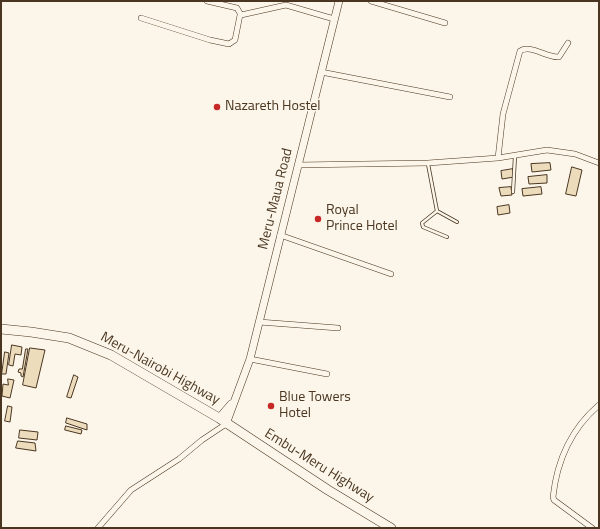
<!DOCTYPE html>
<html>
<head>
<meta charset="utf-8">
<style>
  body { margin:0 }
  #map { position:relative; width:600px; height:529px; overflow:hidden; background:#fbf6e9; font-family:"Titillium Web",sans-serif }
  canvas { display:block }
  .frame { position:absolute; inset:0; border:2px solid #4a3520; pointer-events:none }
</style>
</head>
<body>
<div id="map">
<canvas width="600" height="529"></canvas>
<div class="frame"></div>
</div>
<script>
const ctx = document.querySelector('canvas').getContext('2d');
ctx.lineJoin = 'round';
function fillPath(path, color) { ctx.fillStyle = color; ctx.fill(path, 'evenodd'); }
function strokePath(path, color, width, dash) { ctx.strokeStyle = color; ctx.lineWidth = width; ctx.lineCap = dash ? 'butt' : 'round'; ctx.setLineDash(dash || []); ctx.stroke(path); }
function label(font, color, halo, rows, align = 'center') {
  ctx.font = font + ' "Titillium Web",sans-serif'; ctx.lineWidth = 3; ctx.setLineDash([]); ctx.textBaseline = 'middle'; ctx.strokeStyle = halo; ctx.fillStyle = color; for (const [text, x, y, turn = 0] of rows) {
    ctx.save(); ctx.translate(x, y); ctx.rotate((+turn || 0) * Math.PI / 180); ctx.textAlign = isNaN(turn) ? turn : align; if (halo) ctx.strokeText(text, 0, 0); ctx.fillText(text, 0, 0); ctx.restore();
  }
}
const building = new Path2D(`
  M550,163L551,170L532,172L531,164Z
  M572,167L582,170L576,196L566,194Z
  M513,169L514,177L502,179L501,171Z
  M547,175V183L529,184L528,177Z
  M511,187L512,195L501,196L499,188Z
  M541,187L542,194L523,196L522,189Z
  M509,205L510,213L498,215L497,207Z
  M12,345L22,347L21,355L15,354L13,366L9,365Z
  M30,348L45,350L36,388L23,385Z
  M26,349H28L23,377L21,376V373L18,372L19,369H22Z
  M5,352L9,353L6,374H2Z
  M74,375L78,377L71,398L67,397Z
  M8,379L14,380L10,398L2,396L3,384L8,385Z
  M8,406L12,407L10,422L5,421Z
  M67,418L87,424V430L66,423Z
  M66,426L82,430L81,434L65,430Z
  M20,430L38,432L37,440L19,438Z
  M18,441L35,443L36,451L16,448Z`);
const lane = new Path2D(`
  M428,164L437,211L457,222
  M513,192L515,156
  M437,211L422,223L423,227L447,237`);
const street = new Path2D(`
  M207,1L237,8L241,15L286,5L334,19
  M371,1L445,23
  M141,18L210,40L229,44L235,40L240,15
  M321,72L450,97
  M498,158L503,114L520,51C531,44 547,58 559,57L568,43
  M298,165L428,163L498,158L547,150L575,154L599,163
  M280,235L391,274
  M259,322L338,328
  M250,359L327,374
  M98,528L131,490L179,459L202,440L226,424
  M592,528L554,500L553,497C557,460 571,429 599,405`);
const secondary = new Path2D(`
  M219,418L231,404
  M226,424L250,359L339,1`);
const highway = new Path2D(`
  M1,329L31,332L69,338L111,355L219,418L328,490L391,528`);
const markers = [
  [217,107,4,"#c62828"],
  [318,219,4,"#c62828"],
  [271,406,4,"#c62828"]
];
const poiNames = [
  ["Nazareth Hostel",225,107],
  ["Royal",326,211],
  ["Prince Hotel",326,227],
  ["Blue Towers",279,398],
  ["Hotel",279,414]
];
const streetNames = [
  ["Meru-Maua Road",276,199,-76],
  ["Meru-Nairobi Highway",160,369,29],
  ["Embu-Meru Highway",319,466,32]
];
fillPath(building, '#ecdcbc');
strokePath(building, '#4a3520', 1);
strokePath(lane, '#4a3520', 4);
strokePath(street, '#4a3520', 6);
strokePath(secondary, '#4a3520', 8);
strokePath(highway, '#4a3520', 10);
strokePath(lane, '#fbf6e9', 2.5);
strokePath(street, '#fbf6e9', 5);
strokePath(secondary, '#fbf6e9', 7);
strokePath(highway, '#fbf6e9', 9);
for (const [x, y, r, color] of markers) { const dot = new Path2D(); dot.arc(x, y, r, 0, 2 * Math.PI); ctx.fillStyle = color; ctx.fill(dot); strokePath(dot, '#fbf6e9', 1.5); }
label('14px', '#4a3520', '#fbf6e9', poiNames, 'left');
label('14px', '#4a3520', '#fbf6e9', streetNames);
</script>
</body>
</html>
